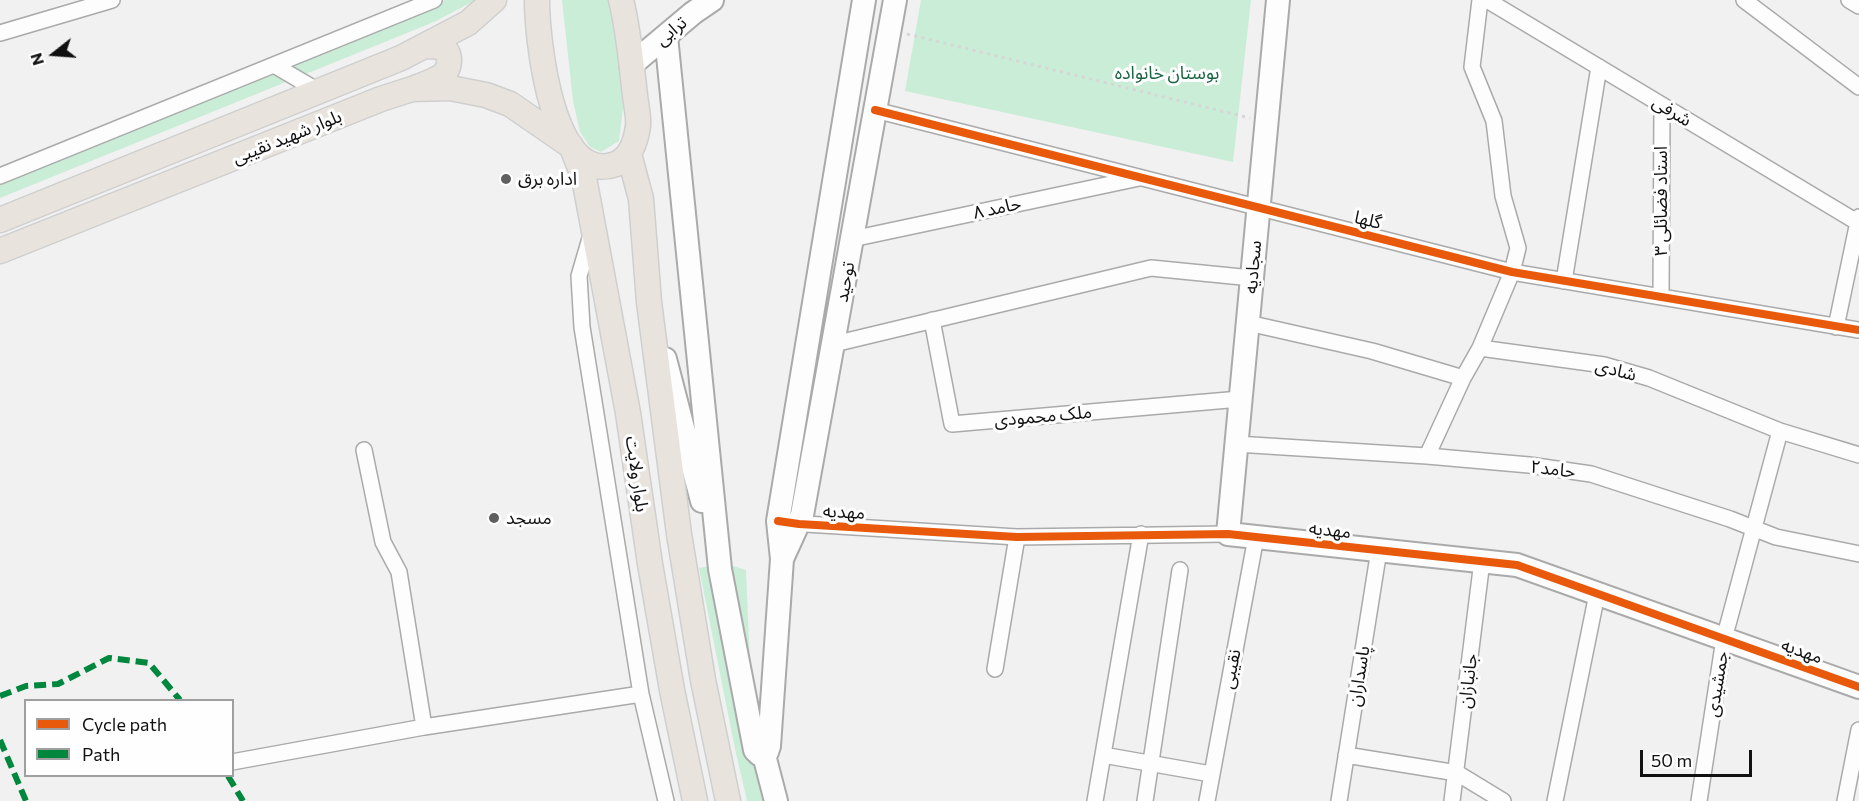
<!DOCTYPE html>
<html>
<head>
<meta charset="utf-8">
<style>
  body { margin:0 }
  #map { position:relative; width:1859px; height:801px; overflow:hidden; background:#f1f1f1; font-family:Commissioner,sans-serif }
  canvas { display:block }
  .legend { position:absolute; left:24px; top:699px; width:210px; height:78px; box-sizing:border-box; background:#fefeff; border:2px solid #9f9fa0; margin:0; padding:8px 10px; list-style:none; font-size:18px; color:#111112 }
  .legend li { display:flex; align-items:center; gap:12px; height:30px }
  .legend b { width:30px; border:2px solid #9f9fa0 }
  .north { position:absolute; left:24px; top:24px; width:60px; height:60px; -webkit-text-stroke:4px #fefeff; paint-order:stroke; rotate:253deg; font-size:16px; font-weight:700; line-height:24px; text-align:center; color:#111112 }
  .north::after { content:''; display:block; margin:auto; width:21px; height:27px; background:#111112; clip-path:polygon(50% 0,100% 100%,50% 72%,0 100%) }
  .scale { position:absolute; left:1640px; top:750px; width:112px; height:27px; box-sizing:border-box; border:3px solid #111112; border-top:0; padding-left:8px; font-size:18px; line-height:21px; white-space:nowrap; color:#111112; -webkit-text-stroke:4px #fefeff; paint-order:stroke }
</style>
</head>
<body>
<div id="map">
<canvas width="1859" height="801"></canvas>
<ul class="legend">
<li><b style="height:8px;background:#e8590c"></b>Cycle path</li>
<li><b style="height:8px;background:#00873e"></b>Path</li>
</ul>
<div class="north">N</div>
<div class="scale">50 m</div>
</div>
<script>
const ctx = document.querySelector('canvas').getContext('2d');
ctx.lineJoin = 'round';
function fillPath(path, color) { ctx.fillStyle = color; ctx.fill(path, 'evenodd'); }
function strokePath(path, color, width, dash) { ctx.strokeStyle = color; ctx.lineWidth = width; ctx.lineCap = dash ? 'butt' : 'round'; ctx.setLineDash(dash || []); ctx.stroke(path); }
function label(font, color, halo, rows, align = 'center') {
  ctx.font = font + ' Commissioner,"Noto Sans Arabic",sans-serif'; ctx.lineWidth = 6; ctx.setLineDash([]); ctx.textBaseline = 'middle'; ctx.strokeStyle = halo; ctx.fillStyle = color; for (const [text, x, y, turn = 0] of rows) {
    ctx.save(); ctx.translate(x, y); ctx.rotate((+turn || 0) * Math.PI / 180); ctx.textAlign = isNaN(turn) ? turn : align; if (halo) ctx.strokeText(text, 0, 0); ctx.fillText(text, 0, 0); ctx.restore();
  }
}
const green = new Path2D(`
  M445,0H476L434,22L0,198V180Z
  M562,0H608L622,59L623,109L619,141L601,152L590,147L580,132L573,101Z
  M921,0H1251L1233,162L905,91Z
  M724,563L746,570L750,664Z
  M711,566L760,789L763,801H747L735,749L699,568Z`);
const path = new Path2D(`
  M907,34L1250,118`);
const street = new Path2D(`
  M1487,0L1857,222
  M1744,0L1859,87
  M1849,0L1859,6
  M0,33L112,0
  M274,65L320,92
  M875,110L1512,272L1859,330
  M0,176L434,0
  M852,239L1139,178
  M1564,281L1599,67
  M1661,297L1662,105
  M932,320L952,424L1240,399
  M1248,323L1372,351L1463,378
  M1836,327L1859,217
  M834,344L1151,268L1252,278
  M1480,348L1512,272L1518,248L1503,196L1494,121L1472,67L1480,0
  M1236,444L1427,456L1529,465L1591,474L1730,519L1776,537L1859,554
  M364,450L383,542L399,572L424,727
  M1427,456L1463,378L1480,348L1604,365L1649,378L1780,431L1859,455
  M789,523L1017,537L1228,534
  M995,669L1017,537
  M641,694L666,801
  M1103,755L1211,774
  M1346,755L1457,773L1503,801
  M232,762L424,727L641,694L582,327L579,276L591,235
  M1095,801L1141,534
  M1145,801L1180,570
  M1207,801L1256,537
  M1339,801L1379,550
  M1452,801L1482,561
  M1555,801L1597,594
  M1699,801L1724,639L1780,431
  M1845,801L1859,730`);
const secondary = new Path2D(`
  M1278,0L1228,534L1517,565L1859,687
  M666,36L720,569L755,750L759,754L764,755
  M631,65L693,13L712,0
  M665,359L702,501
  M782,559L802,515L895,0
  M764,755L767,752L769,746L782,559L778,521L864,0
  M764,755L776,801`);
const primary = new Path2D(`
  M537,0C537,39 552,188 616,164C630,158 636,141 638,126C639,117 636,105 635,95C631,63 629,31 621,0
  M417,87C425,84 437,80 443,75C451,68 452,50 440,47C436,46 430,46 426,46
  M573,150L584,178L628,413L650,564L672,690L695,801
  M629,154L641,199L649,302L679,534L703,680L728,801
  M0,220L401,58L468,23L494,0
  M0,251L381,99L412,89L450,88L486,95L510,104L571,146`);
const quiet = new Path2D(`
  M0,696L26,686L58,684L109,658L149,663L180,700
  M0,740L26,801
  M228,776L243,801`);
const cycleway = new Path2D(`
  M875,110L1512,272L1859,330
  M778,521L799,524L1017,537L1228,534L1517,565L1859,687`);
const markers = [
  [506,179,6,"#5f5f60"],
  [494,518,6,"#5f5f60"]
];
const streetNames = [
  ["ترابی",671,31,-40],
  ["شرفی",1672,111,31],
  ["بلوار شهید نقیبی",287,137,-22],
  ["استاد فضائلی ۳",1661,201,-90],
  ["حامد ۸",997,208,-12],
  ["گلها",1368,220,14],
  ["سجادیه",1253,267,-85],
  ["توحید",845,282,-80],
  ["شادی",1616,370,14],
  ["ملک محمودی",1043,416,-5],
  ["حامد۲",1553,469,7],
  ["بلوار ولایت",637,474,82],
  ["مهدیه",844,512,3],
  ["مهدیه",1330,530,6],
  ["مهدیه",1802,651,20],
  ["نقیبی",1231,669,-79],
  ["پاسداران",1359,676,-81],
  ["جانبازان",1468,681,-83],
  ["جمشیدی",1717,684,-81]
];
const parkNames = [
  ["بوستان خانواده",1167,73]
];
const poiNames = [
  ["اداره برق",518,179],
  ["مسجد",506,518]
];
fillPath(green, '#caedd8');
strokePath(street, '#aaa', 18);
strokePath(secondary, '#aaa', 26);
strokePath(primary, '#cfcfcf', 27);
strokePath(path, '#d6d6d6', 3, [3, 4.5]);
strokePath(street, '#fdfdfd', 15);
strokePath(secondary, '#fdfdfd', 22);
strokePath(primary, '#e8e4dd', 24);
strokePath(quiet, '#00873e', 6, [12, 6]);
strokePath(cycleway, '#e8590c', 8);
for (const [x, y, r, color] of markers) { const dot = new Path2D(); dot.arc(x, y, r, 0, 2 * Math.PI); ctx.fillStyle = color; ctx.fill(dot); strokePath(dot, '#fefeff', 2); }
label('18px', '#111112', '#fefeff', streetNames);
label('18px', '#1b6442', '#fefeff', parkNames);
label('18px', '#111112', '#fefeff', poiNames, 'left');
</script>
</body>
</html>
